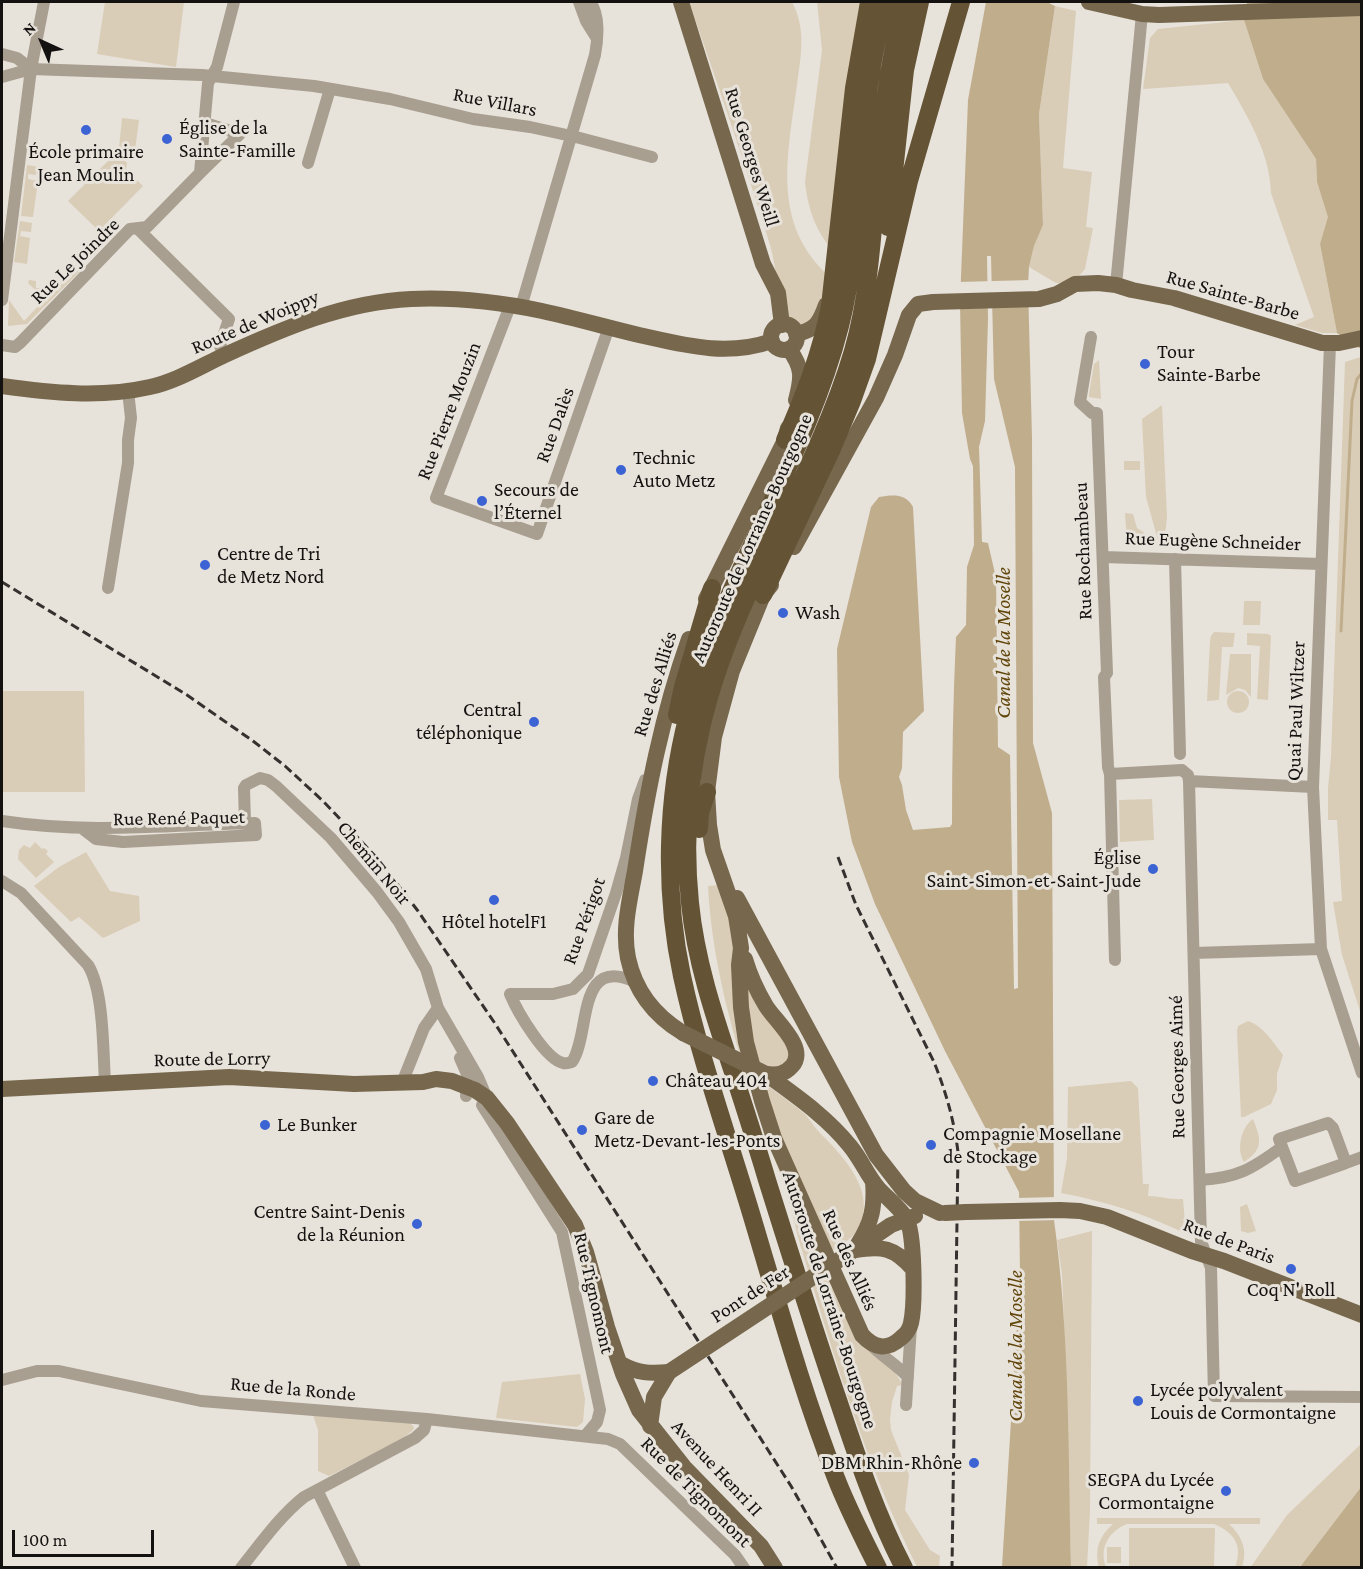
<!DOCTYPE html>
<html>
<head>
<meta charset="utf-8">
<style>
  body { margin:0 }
  #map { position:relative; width:1363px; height:1569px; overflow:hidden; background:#e7e2da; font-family:"Crimson Pro",serif }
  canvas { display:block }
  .frame { position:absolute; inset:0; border:3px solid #141210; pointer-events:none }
  .north { position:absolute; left:12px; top:12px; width:60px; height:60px; -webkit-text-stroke:4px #e7e2da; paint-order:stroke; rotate:316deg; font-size:16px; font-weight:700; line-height:24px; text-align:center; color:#141210 }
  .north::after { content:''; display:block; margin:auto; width:21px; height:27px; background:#141210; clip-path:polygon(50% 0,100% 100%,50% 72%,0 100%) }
  .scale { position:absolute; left:12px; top:1530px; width:142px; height:27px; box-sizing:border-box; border:3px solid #141210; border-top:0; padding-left:8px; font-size:18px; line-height:21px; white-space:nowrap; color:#141210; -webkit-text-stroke:4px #e7e2da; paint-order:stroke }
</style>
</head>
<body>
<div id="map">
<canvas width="1363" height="1569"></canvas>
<div class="frame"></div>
<div class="north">N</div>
<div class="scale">100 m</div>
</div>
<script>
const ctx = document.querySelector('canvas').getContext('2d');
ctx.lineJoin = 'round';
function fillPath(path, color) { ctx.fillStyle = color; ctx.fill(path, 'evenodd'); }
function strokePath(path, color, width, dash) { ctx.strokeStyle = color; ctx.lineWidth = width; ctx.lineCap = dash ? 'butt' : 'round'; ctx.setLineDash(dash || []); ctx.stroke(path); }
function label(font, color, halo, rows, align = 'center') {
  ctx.font = font + ' "Crimson Pro",serif'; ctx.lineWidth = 6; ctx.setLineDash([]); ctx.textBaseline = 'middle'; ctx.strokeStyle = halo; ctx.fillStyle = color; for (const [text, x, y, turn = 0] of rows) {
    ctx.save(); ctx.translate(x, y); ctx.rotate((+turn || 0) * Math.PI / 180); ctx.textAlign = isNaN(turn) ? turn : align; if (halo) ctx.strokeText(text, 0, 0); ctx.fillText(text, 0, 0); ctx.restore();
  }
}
const green = new Path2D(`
  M105,2H184L176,67L97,54Z
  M689,2H792C805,26 802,51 798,77C789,150 768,223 831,278L811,321L793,329C777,306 778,272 770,245C745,163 717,82 689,2Z
  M817,2H863L835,253C816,233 808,209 805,182L822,50Z
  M1055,6L1076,11L1063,168L1092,172L1086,227L1093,228L1085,269L1078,277L1065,283H1056L1029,267L1034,246L1043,225L1039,114Z
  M1244,20L1263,79L1316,159L1317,182L1329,217L1320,244L1337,333H1322L1295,325L1314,317L1271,193C1270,153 1248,117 1228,83L1143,89L1150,38L1158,29Z
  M122,118L139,120L135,150L119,148Z
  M114,150L127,163L126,170L143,186L99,231L68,201L113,156L111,153Z
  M27,165L46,168L45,173L37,172L36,175L28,174V179L38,181L33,217L21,216Z
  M20,221L32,223L31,232L21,231L20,236L30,238L27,264L14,262Z
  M80,267L83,268L27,324L8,326L9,300L24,321L45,299L28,283L29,280L36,281V288L45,289L47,282L53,283L52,290L59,291L60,284H64L66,269L76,270Z
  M1361,357H1362L1361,1014L1342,955L1333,902L1342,901L1337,820H1328V788L1331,757L1345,362Z
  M1099,360L1101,399L1089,397V394L1094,364Z
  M1162,405L1167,517L1164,544H1159L1146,497L1142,419Z
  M1124,461H1140V470H1124Z
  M1125,513L1133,514L1137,528L1146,534L1153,544L1127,543Z
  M1244,601H1261L1260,625H1243Z
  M1214,632L1235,633L1233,647H1222L1219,700L1207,701L1210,641L1211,636Z
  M1247,633L1268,634L1271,636L1268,700L1257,699L1260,646L1247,645Z
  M1230,654H1251V697L1245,690L1238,688L1226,695Z
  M2,691H84L85,792H2Z
  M1227 702a11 11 0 1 1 22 0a11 11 0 1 1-22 0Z
  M1152,799L1154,840L1120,842L1119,800Z
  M35,842L42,849L44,848L48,851L46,854L54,862L36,878L18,859L19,850L24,845L30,848Z
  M86,852L110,891L139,896L140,921L103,938L79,917L71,922L34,886L59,867Z
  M719,885L733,931L740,1022L821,1255L903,1385L897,1386L892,1402L890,1419L891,1430L909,1475L905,1510L930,1550L940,1556L939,1567H917C866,1465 833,1354 800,1244C796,1231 794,1218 790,1205C781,1173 768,1142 758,1111C733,1037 712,963 708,886Z
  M745,969C750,982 754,997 761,1010C770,1025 784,1037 790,1054L783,1066L771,1067L755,1060Z
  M1248,1021C1263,1026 1273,1042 1283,1055L1277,1074V1090L1271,1104L1244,1117H1241L1237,1031L1238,1026Z
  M1131,1081L1138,1088L1143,1184H1149L1148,1196C1160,1196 1170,1200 1183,1199L1185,1223L1192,1231L1188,1235C1149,1215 1105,1201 1061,1193L1067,1158L1068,1087Z
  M765,1084C779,1094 793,1104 806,1115C811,1121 815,1128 820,1133C845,1158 881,1196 855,1233C849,1241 837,1247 829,1253L778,1134Z
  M1253,1119C1261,1139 1264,1149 1244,1162C1236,1150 1241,1127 1253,1119Z
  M1247,1204L1256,1231L1248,1233L1241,1231L1240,1207Z
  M1092,1231L1090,1511L1087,1567H1071L1064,1322L1062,1274L1057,1240Z
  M580,1374L585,1399L583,1422L577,1427L496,1418L502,1382Z
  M313,1415L410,1423L414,1427L413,1430L401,1440L329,1476L318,1471V1430Z
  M1361,1444V1487L1300,1567L1250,1568L1287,1515Z
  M1097,1518H1260V1524H1229C1242,1536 1248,1550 1242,1567H1235C1243,1546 1235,1533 1214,1524H1127C1108,1532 1099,1548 1106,1567L1099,1568C1094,1550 1099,1536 1113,1524H1097Z
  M1129,1528H1215L1214,1567H1129Z
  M1107,1547H1121V1563H1107Z`);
const water = new Path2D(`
  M986,2H1049V3L1055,6L1039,114L1043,225L1034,246L1029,267L1028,285L1032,438L1033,743L1052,813L1054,1220C1070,1335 1068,1452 1071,1567H1002L1020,1275L1019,1192L945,1051L875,904L852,842L839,777L837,649L871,507L879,497C893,495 905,493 913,507L924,711L903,732L902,768L899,777L902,785L906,810L913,830L950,827L952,824C952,761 953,699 956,637L966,625L967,567L974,545L973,466L970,459L962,413L960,302L968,100ZM987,256H991L994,379L1015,467L1018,988L1014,989L1010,755L998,747L996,578L988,543L982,542L979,447L985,421L988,319Z
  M1248,2H1361V349L1337,333L1320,244L1328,217L1317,182L1316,159L1263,79L1244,20L1243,8Z
  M1361,1487V1567H1300Z`);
const pier = new Path2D(`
  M1031,280V304L957,306L958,282Z
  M1058,1197L1057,1220L1015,1221L1016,1198Z`);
const stream = new Path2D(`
  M1341,631L1352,401L1357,379L1362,373`);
const minor = new Path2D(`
  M579,2L586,21L596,37
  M2,54L17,58L31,69
  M2,77L31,69L202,75L314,86L390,99L473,119L530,127L576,137L652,157
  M308,163L330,89
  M200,173L240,134L205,123
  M138,229L229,319L220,346L224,355
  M1116,285L1142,14
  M2,300L31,69L44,2
  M510,306L436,498L537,534L609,327
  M521,307L595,55C598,39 600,14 590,2
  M1091,337L1080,402L1092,413H1097L1107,673L1104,677L1108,767L1110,774L1115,960
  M1330,344L1313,787L1321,949L1362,1073
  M2,345L15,347L20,343L130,229L147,227L200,173L208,83L217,67L234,2
  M1103,557L1321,564
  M1175,559L1180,754
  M108,588L128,463V440L131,418L128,391
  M1110,774L1182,770L1188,775L1189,781L1201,1241L1211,1268L1214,1396L1362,1397
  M1189,781L1313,787
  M2,821C87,834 170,825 255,823L256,835L123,842L96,839L83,829
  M245,823L244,788L246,785L260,778L268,780L276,786L331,838L377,892L399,922L426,969L438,1008L478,1077L487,1098
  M2,881L21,893L88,965C104,991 103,1051 105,1083
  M1194,953L1321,949
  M635,982C576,954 591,1034 572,1062C568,1063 566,1064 563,1063C545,1059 517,1011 510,994H553L573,989L588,974L616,893L626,858L638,799L645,780
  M460,1058L467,1074L466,1096
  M402,1083L424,1028L438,1008
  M482,1105L562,1232L600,1410L597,1422L586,1435
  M1328,1123L1333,1128L1346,1163L1295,1181L1279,1139Z
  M1346,1163L1362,1157
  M1200,1180C1237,1178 1252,1169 1282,1147
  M869,1343C881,1356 896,1364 908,1377
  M2,1380L37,1371H59L201,1401L427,1419L608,1439L620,1444L735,1555L744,1568
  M906,1405L911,1326
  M317,1490L355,1568
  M241,1568C261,1543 280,1516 304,1497L415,1438L424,1430L427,1419`);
const major = new Path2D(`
  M681,2L763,264L778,293L782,325
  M1089,2L1142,14L1159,15L1362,8
  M771 337a13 13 0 1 1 26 0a13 13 0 1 1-26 0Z
  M796,334C816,330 820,322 826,305
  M789,349C803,368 802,378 796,400
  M2,386C51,393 101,398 150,387C177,381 201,366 225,355C284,328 345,302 411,299C455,297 499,302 542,311C574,318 606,327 639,335C684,345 726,357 772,341
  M794,547L876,398L895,355L909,315L918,304L933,302L1039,299L1057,294L1075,284L1098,283L1116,285L1132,290L1174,298L1322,343H1339L1362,338
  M706,599L785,440L788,428
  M737,898L876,1155L904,1191L915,1201L940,1213
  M745,959C750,976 757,991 766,1006C776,1022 808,1048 792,1066C784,1075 777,1075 766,1074
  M683,1033C655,1016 635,991 628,958C622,929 630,899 635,871C647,792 662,715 689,639
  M766,1074C796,1096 827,1117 850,1146C861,1159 867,1175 878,1188C886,1197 900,1208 906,1218C915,1232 915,1306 911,1323C910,1329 905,1335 901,1338C887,1351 874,1348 862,1335L774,1138L762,1101L746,1042L741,1007L739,965L741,948L736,916L713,850L709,825L707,792L714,737L732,671L763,595L771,585
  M2,1089L229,1077L354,1084L423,1082L436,1079L452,1081L475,1090L487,1098L507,1123L575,1225L586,1252L607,1327L623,1374L639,1410L684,1467L761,1546L775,1568
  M966,1212L1060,1210L1080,1211L1107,1217L1192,1251L1224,1261L1362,1315
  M858,1244C872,1222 875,1207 873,1181
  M854,1250L891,1225L915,1216
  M855,1250C882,1246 894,1247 913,1269
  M621,1364C637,1373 650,1374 669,1372
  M650,1426L654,1397L669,1372`);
const highway = new Path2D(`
  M904,2C892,49 884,98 880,147C873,216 872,284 853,351C815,480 733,592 702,724C688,782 684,844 690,903C696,964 716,1021 735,1078C746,1112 757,1146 767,1180C790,1253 813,1327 838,1400C857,1457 876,1514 904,1568
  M888,227L905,70L920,2
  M785,440C804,396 821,354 830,306L854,88L869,2
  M763,595L831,451L852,401L867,359L909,181L961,2
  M677,715L683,687L712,588
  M699,829L700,813L707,792
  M878,1568C863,1538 848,1509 836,1478C803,1394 779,1307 753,1220C729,1139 700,1059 682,976C664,892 666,799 688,715C701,665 719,616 741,569C777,489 818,412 840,326C867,220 854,106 887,2`);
const rail = new Path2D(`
  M2,582L187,695L253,741L285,766L323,801L377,858L418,911L494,1022L791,1486L837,1568
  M838,857L856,905L934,1062C946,1092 954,1120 958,1152L952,1568`);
const majorBridge = new Path2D(`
  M683,1033L766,1074
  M945,1213L966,1212
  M669,1372L854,1250`);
const markers = [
  [86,130,6,"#3b63d4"],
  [167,139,6,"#3b63d4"],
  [1145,364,6,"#3b63d4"],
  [621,470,6,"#3b63d4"],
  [482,501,6,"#3b63d4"],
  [205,565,6,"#3b63d4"],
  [783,613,6,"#3b63d4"],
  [534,722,6,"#3b63d4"],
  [1153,869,6,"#3b63d4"],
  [494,900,6,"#3b63d4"],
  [653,1081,6,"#3b63d4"],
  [265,1125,6,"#3b63d4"],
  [582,1130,6,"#3b63d4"],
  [931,1145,6,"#3b63d4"],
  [417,1224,6,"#3b63d4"],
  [1291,1269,6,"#3b63d4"],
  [1138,1401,6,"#3b63d4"],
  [974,1463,6,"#3b63d4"],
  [1226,1491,6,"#3b63d4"]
];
const streetNames = [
  ["Rue Villars",495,102,11],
  ["Rue Georges Weill",752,157,73],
  ["Rue Le Joindre",75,261,-44],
  ["Rue Sainte-Barbe",1233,295,16],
  ["Route de Woippy",255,322,-23],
  ["Rue Pierre Mouzin",449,411,-69],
  ["Rue Dalès",555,425,-70],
  ["Autoroute de Lorraine-Bourgogne",752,538,-66],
  ["Rue Eugène Schneider",1213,541,2],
  ["Rue Rochambeau",1083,551,-92],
  ["Rue des Alliés",655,684,-73],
  ["Quai Paul Wiltzer",1296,711,-88],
  ["Rue René Paquet",179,818,-1],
  ["Chemin Noir",374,863,50],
  ["Rue Périgot",584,921,-70],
  ["Route de Lorry",212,1059,-1],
  ["Rue Georges Aimé",1177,1067,-91],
  ["Rue de Paris",1229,1241,21],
  ["Rue des Alliés",850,1260,66],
  ["Rue Tignomont",594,1293,77],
  ["Pont de Fer",750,1294,-33],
  ["Autoroute de Lorraine-Bourgogne",830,1300,72],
  ["Rue de la Ronde",293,1389,5],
  ["Avenue Henri II",717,1468,47],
  ["Rue de Tignomont",696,1492,45]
];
const poiNames = [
  ["Église de la",179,128],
  ["Sainte-Famille",179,151],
  ["École primaire",86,152,"center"],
  ["Jean Moulin",86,175,"center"],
  ["Tour",1157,352],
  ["Sainte-Barbe",1157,375],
  ["Technic",633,458],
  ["Auto Metz",633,481],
  ["Secours de",494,490],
  ["l’Éternel",494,513],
  ["Centre de Tri",217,554],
  ["de Metz Nord",217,577],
  ["Wash",795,613],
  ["Central",522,710,"right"],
  ["téléphonique",522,733,"right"],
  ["Église",1141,858,"right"],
  ["Saint-Simon-et-Saint-Jude",1141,881,"right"],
  ["Hôtel hotelF1",494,922,"center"],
  ["Château 404",665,1081],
  ["Gare de",594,1118],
  ["Metz-Devant-les-Ponts",594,1141],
  ["Le Bunker",277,1125],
  ["Compagnie Mosellane",943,1134],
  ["de Stockage",943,1157],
  ["Centre Saint-Denis",405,1212,"right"],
  ["de la Réunion",405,1235,"right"],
  ["Coq N' Roll",1291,1290,"center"],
  ["Lycée polyvalent",1150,1390],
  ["Louis de Cormontaigne",1150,1413],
  ["DBM Rhin-Rhône",962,1463,"right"],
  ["SEGPA du Lycée",1214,1480,"right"],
  ["Cormontaigne",1214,1503,"right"]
];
const waterNames = [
  ["Canal de la Moselle",1004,643,-90],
  ["Canal de la Moselle",1016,1346,-90]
];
fillPath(green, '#dacdb7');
fillPath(water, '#c0ad8c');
fillPath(pier, '#e7e2da');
strokePath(stream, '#c0ad8c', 3);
strokePath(minor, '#a89f91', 12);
strokePath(major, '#76674d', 16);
strokePath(highway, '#645335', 18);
strokePath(rail, '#34312e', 3, [9, 4.5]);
strokePath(majorBridge, '#76674d', 16);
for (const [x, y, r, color] of markers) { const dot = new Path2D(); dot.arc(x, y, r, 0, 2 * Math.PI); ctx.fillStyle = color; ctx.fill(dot); strokePath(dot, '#e7e2da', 2); }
label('20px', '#141210', '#e7e2da', streetNames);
label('20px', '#141210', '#e7e2da', poiNames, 'left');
label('italic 21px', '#61450a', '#e7e2da', waterNames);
</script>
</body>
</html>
